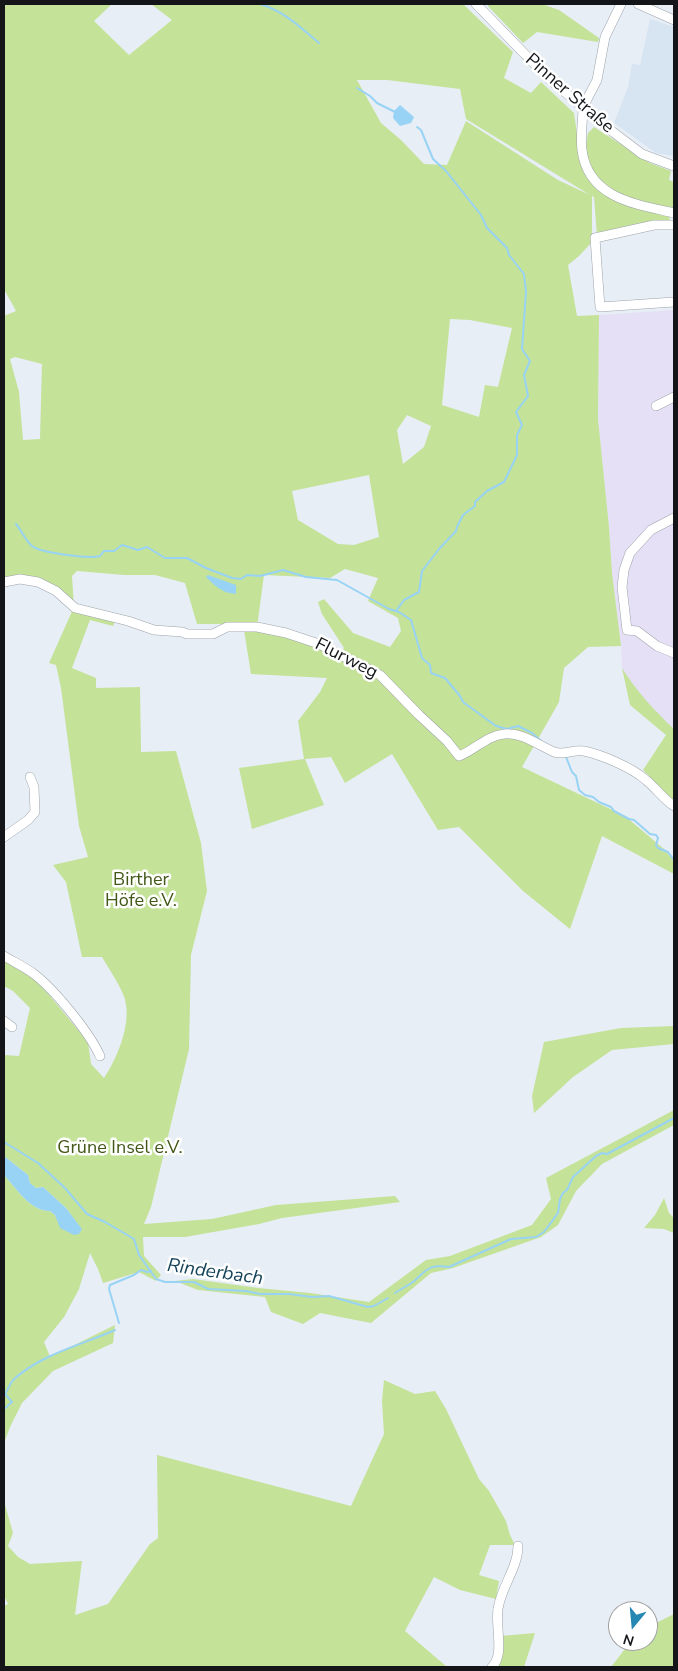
<!DOCTYPE html>
<html>
<head>
<meta charset="utf-8">
<style>
  body { margin:0 }
  #map { position:relative; width:678px; height:1671px; overflow:hidden; background:#e7eef5; font-family:"Nunito Sans",sans-serif }
  canvas { display:block }
  .frame { position:absolute; inset:0; border:5px solid #131518; pointer-events:none }
  .north { position:absolute; left:608px; top:1601px; width:50px; height:50px; box-sizing:border-box; background:#fff; border:1px solid #a1a1a3; border-radius:50%; rotate:197deg; font-size:14px; font-weight:700; line-height:20px; text-align:center; color:#131518 }
  .north::after { content:''; display:block; margin:auto; width:18px; height:22px; background:#2587b2; clip-path:polygon(50% 0,100% 100%,50% 72%,0 100%) }
</style>
</head>
<body>
<div id="map">
<canvas width="678" height="1671"></canvas>
<div class="frame"></div>
<div class="north">N</div>
</div>
<script>
const ctx = document.querySelector('canvas').getContext('2d');
ctx.lineJoin = 'round';
function fillPath(path, color) { ctx.fillStyle = color; ctx.fill(path, 'evenodd'); }
function strokePath(path, color, width, dash) { ctx.strokeStyle = color; ctx.lineWidth = width; ctx.lineCap = dash ? 'butt' : 'round'; ctx.setLineDash(dash || []); ctx.stroke(path); }
function label(font, color, halo, rows, align = 'center') {
  ctx.font = font + ' "Nunito Sans",sans-serif'; ctx.lineWidth = 5; ctx.setLineDash([]); ctx.textBaseline = 'middle'; ctx.strokeStyle = halo; ctx.fillStyle = color; for (const [text, x, y, turn = 0] of rows) {
    ctx.save(); ctx.translate(x, y); ctx.rotate((+turn || 0) * Math.PI / 180); ctx.textAlign = isNaN(turn) ? turn : align; if (halo) ctx.strokeText(text, 0, 0); ctx.fillText(text, 0, 0); ctx.restore();
  }
}
const built = new Path2D(`
  M650,19L674,27V156L656,153L614,123L628,87L632,64L640,65Z`);
const industrial = new Path2D(`
  M674,310V729L653,710L635,690L622,668L621,646L612,573L609,527L598,419L599,315Z`);
const green = new Path2D(`
  M4,4H112L94,21L129,55L172,20L151,4H463L513,52L504,78L531,93L541,82L574,113L579,148L589,180L670,215L669,224L597,236L594,197L592,196V242L579,256L568,265L577,316L599,315L598,419L609,527L612,573L621,646L588,647L564,668L559,702L522,767L625,816L664,849L674,861V874L602,836L570,929L523,891L459,827L438,830L392,754L345,783L331,757L305,759L324,805L252,829L239,768L304,759L298,721L320,692L327,678L251,674L243,624H197L185,583L155,575H124L77,571L72,576L74,607L115,621L113,626L90,620L72,668L96,678V688L140,687L141,752L176,751L201,843L207,891L191,955L189,1049L151,1207L144,1224L212,1219L276,1205L395,1196L400,1202L282,1218L259,1224L185,1237H143L144,1256L161,1275L156,1281L139,1272L103,1283L98,1269L90,1253L79,1289L64,1317L44,1342L50,1357L115,1325L113,1343L53,1371L22,1403L10,1427L4,1443V1175C17,1189 30,1211 50,1211L55,1215L59,1222L81,1229L66,1208L43,1187L36,1188L30,1183L28,1175L4,1156V1055L19,1056L30,1008L13,991L4,986V961L34,979L50,996L88,1042L91,1064L104,1078C118,1057 134,1019 123,994C118,982 109,969 102,957H82L66,882L53,865L88,857L79,826L61,688L56,665L49,663L74,607L51,586L4,579V316L16,311L4,289ZM357,80H387L460,89L466,119L590,195L558,180L466,121L447,165L424,164L401,140L381,123ZM450,319L470,320L512,328L498,387L485,385L479,417L442,405ZM15,357L42,364L40,439L23,440L19,392L10,359ZM407,415L431,426L424,447L403,464L397,430ZM369,475L379,537L354,545L338,544L298,520L292,491ZM345,569L378,578L368,601L398,618L401,631L390,647L353,633L324,599L318,602L322,614L344,648L341,653L257,627L264,575L330,578Z
  M488,4H542L559,10L599,38L598,42L537,32L523,43L488,6Z
  M594,127L650,163L671,171L669,180L674,182V209L632,201L613,192L590,170L585,151L588,133Z
  M622,668C637,692 654,710 674,729V801L643,770L666,735L630,705Z
  M674,1026V1044L612,1050L573,1077L534,1113L532,1096L544,1042L621,1028Z
  M674,1110V1125L602,1164L576,1191L558,1225L541,1237L453,1268L431,1273L371,1323L320,1313L303,1324L271,1312L265,1297L198,1290L175,1281L193,1279L258,1288L310,1293L369,1302L426,1260L450,1256L532,1225L551,1199L546,1178Z
  M664,1198L669,1213L674,1218V1233L664,1229L644,1228L655,1215Z
  M384,1380L415,1394L435,1391L446,1409L479,1479L489,1491L506,1521L510,1535L515,1545H490L479,1575L499,1581L496,1599L460,1590L434,1577L405,1631L447,1667H4V1606L8,1604L4,1596V1501L13,1533L8,1546L18,1557L30,1564L82,1561L75,1615L108,1604L150,1544L158,1538L157,1455L351,1506L384,1434L382,1401Z
  M674,1614V1667H611L631,1641H648V1627Z
  M535,1633L524,1667H497L501,1660V1636Z`);
const water = new Path2D(`
  M400,105L414,117L411,123L400,126L393,118L394,111Z
  M208,575L236,585V594C222,593 215,586 206,577Z
  M4,1156L28,1175L30,1183L36,1188L43,1187L66,1208L82,1229L79,1234L74,1235L60,1228L55,1215L50,1211C30,1211 17,1189 4,1175Z`);
const stream = new Path2D(`
  M260,4C284,11 300,27 319,43
  M357,88L370,96L377,103L395,112
  M16,524C22,531 25,540 32,546C40,553 91,559 100,556L104,551H114L122,545L138,550L147,547L165,558H187L206,568L232,578L241,579L247,575L260,576L283,570L306,577L337,580L389,609L399,612L411,620L422,658L430,665L431,673L445,678L460,696L463,702L496,726L507,729L518,726L532,733L540,740
  M396,611L404,600L419,592L422,571L439,549L456,531L457,527L463,515L475,506V502L487,491L504,482L517,455V435L522,425L516,412L528,396L524,375L530,361L522,349L526,292L524,274L509,255L507,248L487,228L481,215L446,171L433,159L421,130L417,127
  M566,757L572,772L576,776L579,790L585,795L593,797L599,802L611,807L614,811L629,819L634,820L650,834L656,835L658,838L656,845L658,848L668,852L674,860
  M4,1142L38,1163L65,1188L87,1214L105,1222L134,1239L139,1255L156,1279L165,1282H194L208,1289L246,1291L260,1294H289L312,1297L329,1296L368,1307L374,1306L388,1298
  M395,1293C401,1289 407,1286 413,1282C427,1270 428,1264 449,1267L511,1239L536,1237L544,1232L558,1213L560,1199L563,1193L567,1190L573,1177L596,1156L602,1153L607,1154L674,1118
  M119,1323L109,1289L110,1285L134,1275L141,1270L147,1272L151,1271
  M4,1409L12,1402L5,1394C8,1389 10,1384 13,1380C41,1354 82,1345 115,1330`);
const minor = new Path2D(`
  M476,4L549,79L613,132L642,154L674,166
  M638,4L674,20
  M583,107C583,121 580,136 582,150C588,198 635,204 674,213
  M583,107L597,80L605,37L621,4
  M674,225H654L595,238L600,307L674,302
  M656,406L674,397
  M674,518L651,530L630,553L624,570L622,587L627,630L637,631L657,646L674,653
  M4,582L20,579L38,582L56,591L75,608L128,621L154,630L182,632L187,634H213L227,627H257L286,633L319,644L380,675L419,715L447,741L459,756C475,750 486,736 504,734C522,732 538,745 554,752C565,756 573,749 584,751C602,755 631,767 646,780C656,788 663,799 674,806
  M4,837L28,820L35,812L34,787L30,777
  M4,956C14,962 25,967 34,974C55,990 89,1032 100,1056
  M4,1021L12,1027
  M492,1667C505,1654 495,1627 498,1609C501,1587 518,1568 518,1546`);
const streetNames = [
  ["Pinner Straße",569,94,41],
  ["Flurweg",346,659,27]
];
const parkNames = [
  ["Birther",141,881],
  ["Höfe e.V.",141,902],
  ["Grüne Insel e.V.",120,1149]
];
const waterNames = [
  ["Rinderbach",215,1273,8]
];
fillPath(built, '#d7e4f1');
fillPath(industrial, '#e5e0f5');
fillPath(green, '#c4e298');
fillPath(water, '#98d3f5');
strokePath(stream, '#98d3f5', 2);
strokePath(minor, '#9da3aa', 10);
strokePath(minor, '#fff', 9);
label('18px', '#131518', '#fff', streetNames);
label('18px', '#425817', '#fff', parkNames);
label('italic 19px', '#15445a', '#fff', waterNames);
</script>
</body>
</html>
